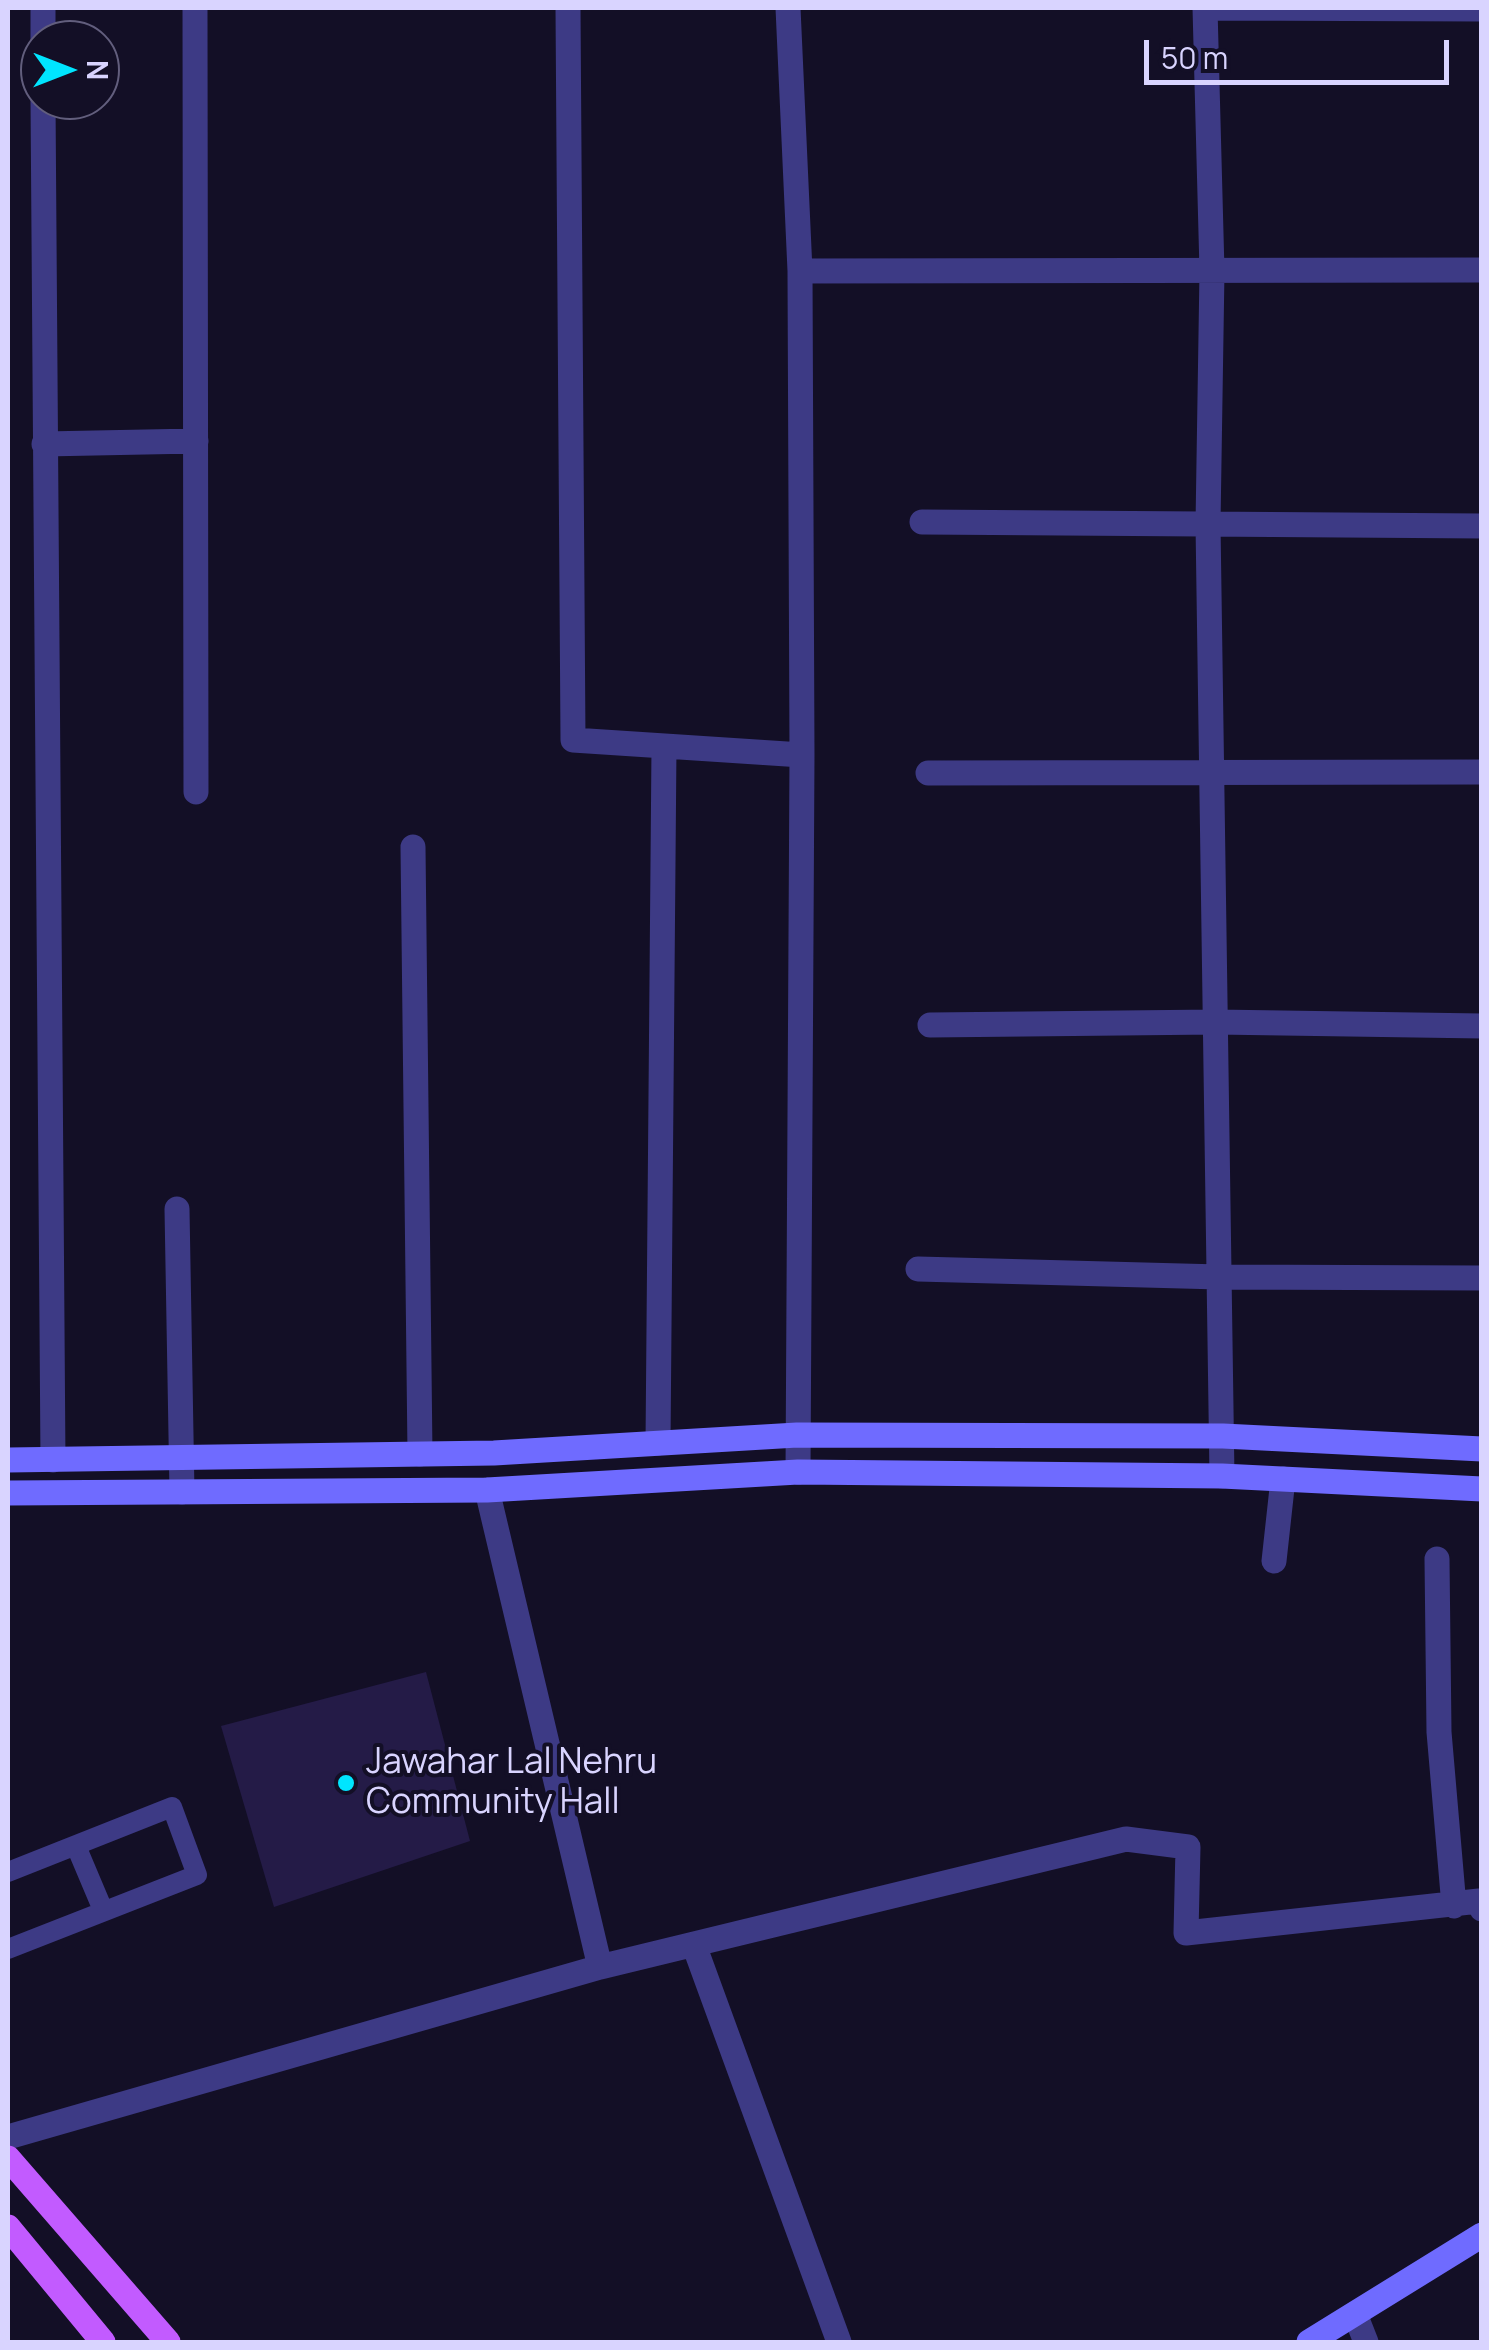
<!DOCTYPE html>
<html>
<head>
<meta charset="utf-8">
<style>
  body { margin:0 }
  #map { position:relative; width:1489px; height:2350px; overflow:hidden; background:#130f26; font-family:Manrope,sans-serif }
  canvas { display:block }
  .frame { position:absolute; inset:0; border:10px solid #d9d4ff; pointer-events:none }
  .north { position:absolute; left:20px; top:20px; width:100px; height:100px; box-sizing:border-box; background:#130f26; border:2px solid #625e7d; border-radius:50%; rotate:90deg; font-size:28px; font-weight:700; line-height:40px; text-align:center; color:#d9d4ff }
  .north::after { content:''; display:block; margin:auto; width:35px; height:45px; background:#00e5ff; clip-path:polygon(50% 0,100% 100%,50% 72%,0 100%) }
  .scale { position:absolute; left:1144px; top:40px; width:305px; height:45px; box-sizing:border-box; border:5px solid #d9d4ff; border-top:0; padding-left:12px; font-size:30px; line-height:35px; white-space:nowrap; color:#d9d4ff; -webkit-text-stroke:8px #130f26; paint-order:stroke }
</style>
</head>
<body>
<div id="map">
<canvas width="1489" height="2350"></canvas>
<div class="frame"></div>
<div class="north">N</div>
<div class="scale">50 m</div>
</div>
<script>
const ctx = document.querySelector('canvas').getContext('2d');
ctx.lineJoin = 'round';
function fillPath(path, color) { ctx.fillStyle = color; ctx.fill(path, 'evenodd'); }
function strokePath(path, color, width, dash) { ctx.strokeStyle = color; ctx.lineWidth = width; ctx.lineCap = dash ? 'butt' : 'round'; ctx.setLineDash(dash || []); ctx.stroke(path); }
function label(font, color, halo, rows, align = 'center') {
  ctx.font = font + ' Manrope,sans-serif'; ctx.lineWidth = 8; ctx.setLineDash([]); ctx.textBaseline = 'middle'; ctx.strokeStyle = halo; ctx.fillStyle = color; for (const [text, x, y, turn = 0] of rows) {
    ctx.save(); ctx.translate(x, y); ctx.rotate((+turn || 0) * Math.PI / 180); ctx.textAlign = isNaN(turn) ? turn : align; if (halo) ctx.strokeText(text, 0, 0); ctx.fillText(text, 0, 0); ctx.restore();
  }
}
const building = new Path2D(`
  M426,1672L470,1841L274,1907L221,1726Z`);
const lane = new Path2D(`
  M76,1846L103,1910
  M8,1872L172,1807L197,1875L8,1949`);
const street = new Path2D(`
  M43,8V40
  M195,8L196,792
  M568,8L573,740L802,755
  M788,8L800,271L802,755L798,1472
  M1205,8L1212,271L1208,524L1222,1476
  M1214,8L1482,9
  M43,100L53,1460
  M800,271L1482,270
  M44,444L196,441
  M922,522L1482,526
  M928,773L1482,772
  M413,847L420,1454
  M930,1025L1216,1022L1482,1026
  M177,1209L182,1492
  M918,1269L1220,1277L1482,1278
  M658,1443L664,746
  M487,1490L600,1967
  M1437,1559L1439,1732L1454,1906
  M1274,1561L1283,1479
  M694,1945L839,2342
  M8,2137L600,1967L1126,1839L1188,1847L1186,1933L1479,1901L1482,1909
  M1355,2314L1366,2342`);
const secondary = new Path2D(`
  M8,1460L494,1453L797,1435L1223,1436L1482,1449
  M8,1493L487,1490L798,1472L1222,1476L1482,1489
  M1309,2342L1482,2235`);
const primary = new Path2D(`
  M8,2158L168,2342
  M8,2227L103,2342`);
const markers = [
  [346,1783,10,"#00e5ff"]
];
const poiNames = [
  ["Jawahar Lal Nehru",366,1763],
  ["Community Hall",366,1803]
];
fillPath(building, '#241b47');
strokePath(lane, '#3d3a85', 20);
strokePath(street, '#3d3a85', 25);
strokePath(secondary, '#6f6bff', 25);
strokePath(primary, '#c25bff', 25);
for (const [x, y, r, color] of markers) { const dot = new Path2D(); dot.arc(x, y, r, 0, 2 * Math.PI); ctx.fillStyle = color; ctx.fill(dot); strokePath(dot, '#130f26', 4); }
label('35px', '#d9d4ff', '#130f26', poiNames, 'left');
</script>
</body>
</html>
